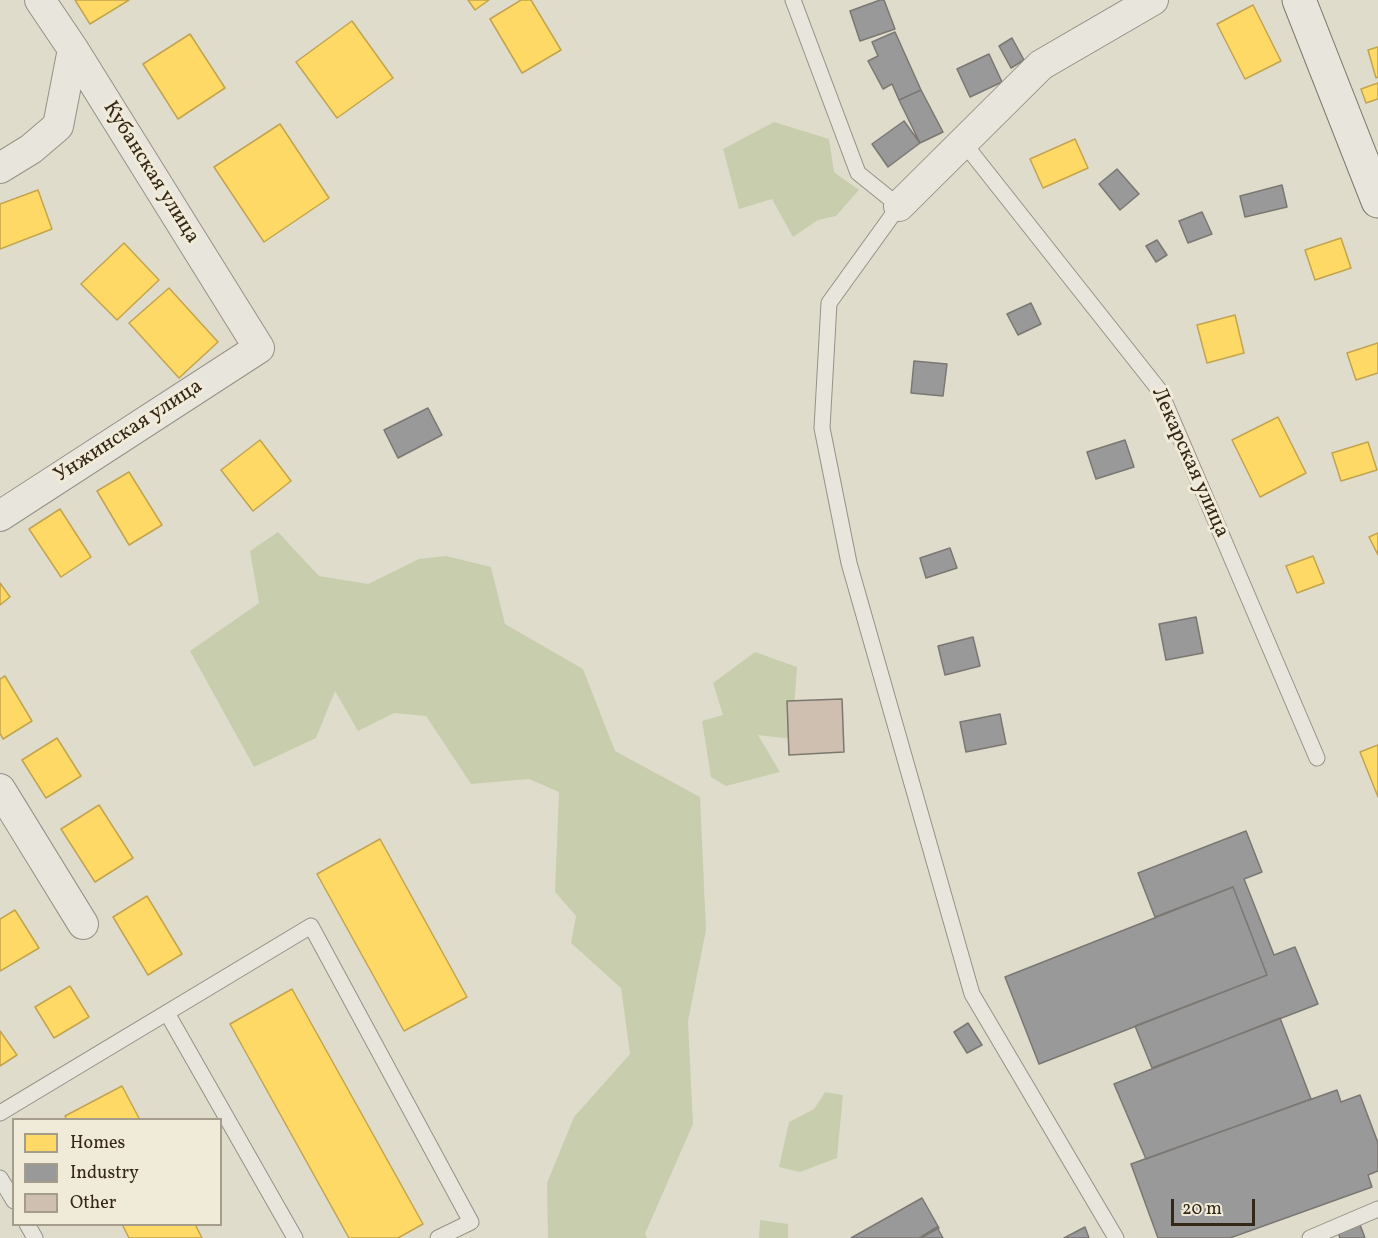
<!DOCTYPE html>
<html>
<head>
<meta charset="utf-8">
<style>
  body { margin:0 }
  #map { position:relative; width:1378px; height:1238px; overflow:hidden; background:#e0dccc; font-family:Vollkorn,serif }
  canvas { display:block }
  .legend { position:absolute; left:12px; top:1118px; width:210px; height:108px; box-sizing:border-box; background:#f0ebd9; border:2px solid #a59d8b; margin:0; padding:8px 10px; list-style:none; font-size:18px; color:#352716 }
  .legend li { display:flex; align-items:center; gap:12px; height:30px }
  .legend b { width:30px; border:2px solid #a59d8b }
  .scale { position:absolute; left:1171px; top:1199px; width:84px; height:27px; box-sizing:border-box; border:3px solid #352716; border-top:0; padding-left:8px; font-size:18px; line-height:21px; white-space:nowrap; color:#352716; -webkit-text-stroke:4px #f0ebd9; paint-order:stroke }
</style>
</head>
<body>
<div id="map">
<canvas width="1378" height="1238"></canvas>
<ul class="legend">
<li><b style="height:16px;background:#ffd966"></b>Homes</li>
<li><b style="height:16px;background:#999"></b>Industry</li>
<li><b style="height:16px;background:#cebfb0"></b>Other</li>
</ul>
<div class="scale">20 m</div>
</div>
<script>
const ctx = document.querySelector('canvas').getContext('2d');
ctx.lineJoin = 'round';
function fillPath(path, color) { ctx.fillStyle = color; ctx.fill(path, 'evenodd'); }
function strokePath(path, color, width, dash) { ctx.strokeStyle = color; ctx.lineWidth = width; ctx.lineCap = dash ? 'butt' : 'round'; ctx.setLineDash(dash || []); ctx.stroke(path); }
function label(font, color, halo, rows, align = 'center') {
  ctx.font = font + ' Vollkorn,serif'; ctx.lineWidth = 6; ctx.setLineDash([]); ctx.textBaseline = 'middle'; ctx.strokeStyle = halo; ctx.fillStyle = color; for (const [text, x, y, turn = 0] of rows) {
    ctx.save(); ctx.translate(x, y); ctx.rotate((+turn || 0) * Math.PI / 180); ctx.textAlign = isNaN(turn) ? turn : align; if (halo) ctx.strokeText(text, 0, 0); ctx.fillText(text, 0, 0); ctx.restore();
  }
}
const green = new Path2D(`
  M774,122L829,139L834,172L859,190L836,216L818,220L793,237L772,199L739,209L723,149Z
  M278,532L319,576L368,584L419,559L446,556L491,567L505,624L583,669L615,751L700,797L706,930L688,1021L693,1124L645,1234L647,1238H548L547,1183L574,1117L630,1054L621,988L571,943L576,916L555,892L559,792L529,779L471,784L426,716L394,713L358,731L335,691L316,738L254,767L190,651L259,603L250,551Z
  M755,652L797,667L792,739L758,735L780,772L726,786L711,777L702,721L723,715L713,683Z
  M825,1092L843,1095L837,1158L800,1172L779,1167L789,1122L814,1109Z
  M760,1220L788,1224V1238H759Z`);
const homes = new Path2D(`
  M75,0H129L90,24Z
  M468,0H489L475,10Z
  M521,0H531L561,50L522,73L490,19Z
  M1253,5L1281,61L1245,79L1217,24Z
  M352,21L393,78L337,118L296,62Z
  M190,34L225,88L178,119L143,64Z
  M1378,47V77L1376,78L1368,50Z
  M1378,83V99L1366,103L1361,89Z
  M280,124L329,198L264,242L214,167Z
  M1075,139L1088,168L1043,188L1030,159Z
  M38,190L52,229L0,249V204Z
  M1341,238L1351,268L1315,280L1305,250Z
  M124,243L159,280L117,320L81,284Z
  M169,288L218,342L179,378L129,323Z
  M1235,315L1244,353L1207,363L1197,325Z
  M1378,343V373L1356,380L1347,353Z
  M1278,417L1306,473L1260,497L1232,440Z
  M260,440L291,481L253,511L221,470Z
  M1368,442L1377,470L1341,481L1332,453Z
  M129,472L162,525L129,545L97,491Z
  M60,509L91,557L61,577L29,529Z
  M1378,533V555L1369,537Z
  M1313,556L1324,583L1297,593L1286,566Z
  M0,583L10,597L0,605Z
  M5,676L32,721L3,739L0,733V679Z
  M57,738L81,776L46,798L22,760Z
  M1378,745V797L1360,752Z
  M99,805L133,858L95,882L61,829Z
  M380,839L467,997L404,1031L317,874Z
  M147,896L182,954L148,975L113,917Z
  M15,910L39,948L0,971V919Z
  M70,986L89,1017L54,1038L35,1007Z
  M292,989L423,1224L398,1238H349L230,1024Z
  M0,1031L17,1055L0,1066Z
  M122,1086L140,1120H67L65,1116Z
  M122,1224H195L202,1238H129Z`);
const industry = new Path2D(`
  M880,0H884L895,29L860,41L850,11Z
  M895,32L921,90L899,100L892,84L883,89L868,61L878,56L872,42Z
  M1012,38L1024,60L1011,68L999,46Z
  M989,54L1002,82L970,97L957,69Z
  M921,90L943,132L920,143L899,100Z
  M904,121L920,143L888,167L872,144Z
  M1117,169L1139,194L1120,210L1099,184Z
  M1282,185L1287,207L1245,217L1240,196Z
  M1202,212L1212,234L1188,243L1179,221Z
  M1157,240L1167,255L1156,262L1146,246Z
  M1031,303L1041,324L1018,335L1007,314Z
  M914,361L947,364L943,396L911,393Z
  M428,408L442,435L398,458L384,430Z
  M1125,440L1134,467L1096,479L1087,452Z
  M950,548L957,568L926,578L920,558Z
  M1196,617L1203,653L1166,660L1159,624Z
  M973,637L980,666L945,675L938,646Z
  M1000,714L1006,744L966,752L960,722Z
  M1246,831L1262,872L1244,879L1274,955L1295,947L1318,1004L1152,1068L1135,1026L1267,975L1233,887L1155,917L1138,873Z
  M1233,887L1267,975L1039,1064L1005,977Z
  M1280,1018L1311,1099L1146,1159L1114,1084Z
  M968,1023L982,1045L967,1053L954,1032Z
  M1337,1090L1341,1102L1360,1095L1378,1143V1171L1368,1175L1372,1187L1230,1238H1158L1131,1164Z
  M922,1198L939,1228L921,1238H851Z
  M1359,1222L1365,1238H1340L1337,1230Z
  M937,1227L943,1238H919Z
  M1085,1227L1089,1238H1064Z`);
const building = new Path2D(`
  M842,699L844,752L789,755L787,701Z`);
const lane = new Path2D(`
  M793,0L858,173L899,206L829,303L822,428L849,563L972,994L1116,1238
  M963,142L1160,391L1317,758
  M167,1013L295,1238
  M0,1113L311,926L471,1222L438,1238
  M0,1178L14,1201
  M27,1224L35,1238
  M1310,1238L1378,1209`);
const street = new Path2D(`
  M0,168L31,149L58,126L73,49
  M899,206L1041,65L1153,0
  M0,516L259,348L73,49L40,0
  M0,789L83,924`);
const secondary = new Path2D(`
  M1299,0L1378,201`);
const streetNames = [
  ["Кубанская улица",150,173,58],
  ["Унжинская улица",129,432,-33],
  ["Лекарская улица",1189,463,66]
];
fillPath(green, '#c8cead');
fillPath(homes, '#ffd966');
strokePath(homes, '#c2a44e', 1.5);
fillPath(industry, '#999');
strokePath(industry, '#7b7772', 1.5);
fillPath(building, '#cebfb0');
strokePath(building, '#7c786d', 1.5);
strokePath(lane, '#959186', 17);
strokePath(street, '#959186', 32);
strokePath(secondary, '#7c786d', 35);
strokePath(lane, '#e8e5dd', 15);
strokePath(street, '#e8e5dd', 30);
strokePath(secondary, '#e8e5dd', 33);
label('21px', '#352716', '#f0ebd9', streetNames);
</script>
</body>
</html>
